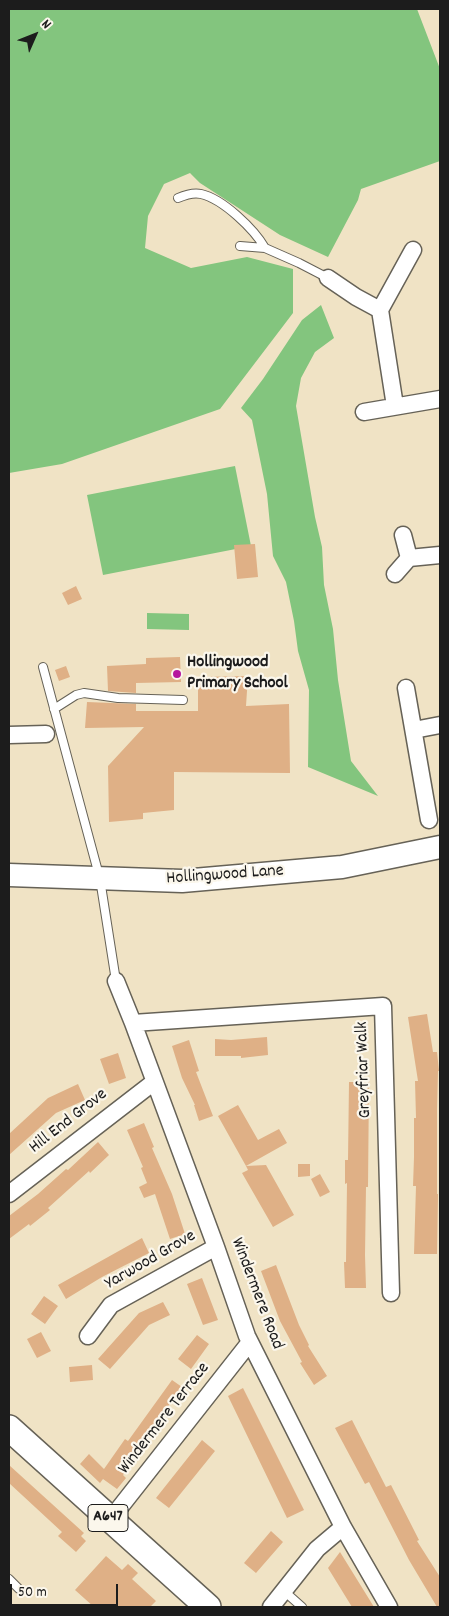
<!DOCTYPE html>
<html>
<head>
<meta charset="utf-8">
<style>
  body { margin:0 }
  #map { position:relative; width:449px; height:1616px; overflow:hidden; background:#f0e3c5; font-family:Dekko,sans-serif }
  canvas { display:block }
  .frame { position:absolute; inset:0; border:10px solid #1c1c1c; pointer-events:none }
  .north { position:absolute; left:10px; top:10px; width:50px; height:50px; -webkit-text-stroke:4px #fbf7ec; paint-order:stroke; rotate:46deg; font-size:14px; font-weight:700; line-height:20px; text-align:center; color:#1c1c1c }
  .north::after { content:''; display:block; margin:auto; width:18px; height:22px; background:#1c1c1c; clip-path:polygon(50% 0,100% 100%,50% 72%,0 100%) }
  .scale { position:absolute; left:10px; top:1584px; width:108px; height:22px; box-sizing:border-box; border:2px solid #1c1c1c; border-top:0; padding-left:6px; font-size:15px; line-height:18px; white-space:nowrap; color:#1c1c1c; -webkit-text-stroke:4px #fbf7ec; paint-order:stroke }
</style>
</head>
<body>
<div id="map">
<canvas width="449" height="1616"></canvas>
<div class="frame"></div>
<div class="north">N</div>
<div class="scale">50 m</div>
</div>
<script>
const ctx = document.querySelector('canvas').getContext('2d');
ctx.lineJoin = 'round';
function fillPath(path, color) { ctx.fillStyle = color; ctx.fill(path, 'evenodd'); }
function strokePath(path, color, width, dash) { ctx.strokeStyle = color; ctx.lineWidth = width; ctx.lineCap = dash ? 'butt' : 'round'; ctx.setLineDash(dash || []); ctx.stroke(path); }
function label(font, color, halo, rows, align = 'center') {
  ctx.font = font + ' Dekko,sans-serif'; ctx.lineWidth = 4.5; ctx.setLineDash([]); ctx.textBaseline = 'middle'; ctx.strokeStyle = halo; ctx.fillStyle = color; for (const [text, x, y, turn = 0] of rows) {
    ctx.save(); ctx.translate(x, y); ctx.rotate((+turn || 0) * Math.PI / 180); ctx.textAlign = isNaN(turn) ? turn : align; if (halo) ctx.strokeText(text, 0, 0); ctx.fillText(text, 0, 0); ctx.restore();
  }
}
const green = new Path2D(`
  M9,9H417L440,69V161L361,189L358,200L328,257L280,235L200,183L190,173L164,184L148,216L145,248L191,268L247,257L293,269V313L220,409L62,464L9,473Z
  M321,305L334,338L315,352L301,378L296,406L315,517L322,547L324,585L333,629L338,680L351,761L378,796L308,767L309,690L298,651L294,621L286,582L273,556L267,494L252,420L241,408L263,379L302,320Z
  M235,466L251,546L103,575L87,495Z
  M147,613L189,614V630L147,629Z`);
const building = new Path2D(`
  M255,544L258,577L237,579L234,545Z
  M76,586L82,599L68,605L62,593Z
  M180,657L181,682L136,683V693L108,691L107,666L146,664V658Z
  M66,666L70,677L59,681L55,670Z
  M248,676L246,706L289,704L290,773L174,772V810L143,813V819L109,822L108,766L144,727L85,728L87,702L136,704V711H198V677Z
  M427,1014L433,1052H437L439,1071H438L437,1109V1194H438L437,1254H414L416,1186H413L414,1157V1118H416L415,1081H418L408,1017Z
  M267,1037L268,1055L241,1058V1056H215V1039L231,1040Z
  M189,1040L199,1071L196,1072L213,1116L199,1121L194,1105H195L182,1078L172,1046Z
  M118,1053L126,1078L109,1084L100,1059Z
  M349,1082H369L368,1187H366L365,1255L366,1288H345L344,1262H346L347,1183L345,1184V1160H348Z
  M78,1084L85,1100L56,1113L9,1155V1134L48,1098Z
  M238,1105L258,1140L279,1129L287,1143L246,1166L218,1116Z
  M144,1123L154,1147L152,1148L172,1194L185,1234L170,1239L155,1194L144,1198L139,1187L147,1183L141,1168L143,1167L127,1130Z
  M98,1142L109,1155L90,1173L89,1171L48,1208L50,1210L30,1226L29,1224L9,1239V1216L38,1194L66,1169L68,1170Z
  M298,1164H310V1176L298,1177Z
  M266,1165L294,1215L273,1227L242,1173L248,1170L246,1166Z
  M320,1174L330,1192L320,1197L311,1179Z
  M142,1238L149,1253L102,1277L66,1299L58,1285Z
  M276,1265L299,1325L309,1345L308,1346L327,1376L314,1385L300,1363L302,1362L280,1321L261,1271Z
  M202,1278L218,1320L203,1325L187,1284Z
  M44,1296L58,1306L45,1324L31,1314Z
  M163,1302L170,1315L149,1325L110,1369L98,1359L139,1313Z
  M41,1332L51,1351L37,1358L27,1339Z
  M197,1335L209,1344L191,1369L178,1359Z
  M92,1365L93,1380L70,1382L69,1367Z
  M172,1380L182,1387L138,1448L141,1450L123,1475L126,1478L117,1489L103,1479L100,1483L80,1464L89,1454L104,1469L125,1439L128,1441Z
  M243,1388L304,1510L287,1518L228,1396Z
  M352,1420L386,1487L391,1485L419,1540L417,1541L440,1577V1607H437L409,1560L369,1482L365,1484L335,1428Z
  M202,1440L215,1451L169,1508L156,1498Z
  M9,1465L84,1533L81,1536L86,1541L76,1552L58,1536L62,1532L9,1483Z
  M271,1531L283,1542L256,1573L244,1563Z
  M340,1552L374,1607H352L328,1568Z
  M106,1556L122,1570L128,1564L138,1573L132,1579L156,1601L150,1607H94L75,1590Z`);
const lane = new Path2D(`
  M178,198C185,195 193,192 201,194C223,199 254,229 265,248
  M240,246L265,248L299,263L328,278
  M43,667L100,879L116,981
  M54,709L76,695L84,693L118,698L183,700
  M9,1579L19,1589
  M284,1591L302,1607`);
const street = new Path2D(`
  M328,278L356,297L380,310
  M395,406L380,310L413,250
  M364,412L440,399
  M409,558L440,555
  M395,574L409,558L403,535
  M406,688L429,820
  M414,730L440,725
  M9,735L46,734
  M116,981L133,1023L216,1247L247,1336L343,1527L389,1607
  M133,1023L383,1006L391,1293
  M9,1194L154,1082
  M88,1336L111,1305L216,1247
  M110,1520L250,1342
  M271,1607L317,1549L343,1527`);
const secondary = new Path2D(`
  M9,875L182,881L342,867L440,847`);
const primary = new Path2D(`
  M9,1428L208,1607`);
const markers = [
  [177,674,5,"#b5179e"]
];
const shields = [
  [108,1518,40]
];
const shieldNames = [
  ["A647",108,1518]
];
const poiNames = [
  ["Hollingwood",187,664],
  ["Primary School",187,685]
];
const streetNames = [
  ["Hollingwood Lane",225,876,-4],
  ["Greyfriar Walk",365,1070,-92],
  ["Hill End Grove",69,1122,-38],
  ["Yarwood Grove",151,1261,-30],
  ["Windermere Road",256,1294,69],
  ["Windermere Terrace",165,1419,-52]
];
fillPath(green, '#83c57e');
fillPath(building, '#dfb086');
strokePath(lane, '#666257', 10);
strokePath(street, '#666257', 19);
strokePath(secondary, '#666257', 25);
strokePath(primary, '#666257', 28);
strokePath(lane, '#fff', 8);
strokePath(street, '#fff', 16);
strokePath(secondary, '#fff', 22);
strokePath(primary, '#fff', 25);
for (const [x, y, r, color] of markers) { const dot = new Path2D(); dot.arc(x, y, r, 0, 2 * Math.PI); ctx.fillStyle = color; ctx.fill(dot); strokePath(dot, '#fbf7ec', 2); }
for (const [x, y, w] of shields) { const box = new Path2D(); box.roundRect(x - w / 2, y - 13.5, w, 27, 4); ctx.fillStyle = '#fbf7ec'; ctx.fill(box); strokePath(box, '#1c1c1c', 1); }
label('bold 16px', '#1c1c1c', null, shieldNames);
label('bold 18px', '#1c1c1c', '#fbf7ec', poiNames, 'left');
label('18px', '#1c1c1c', '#fbf7ec', streetNames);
</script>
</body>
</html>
